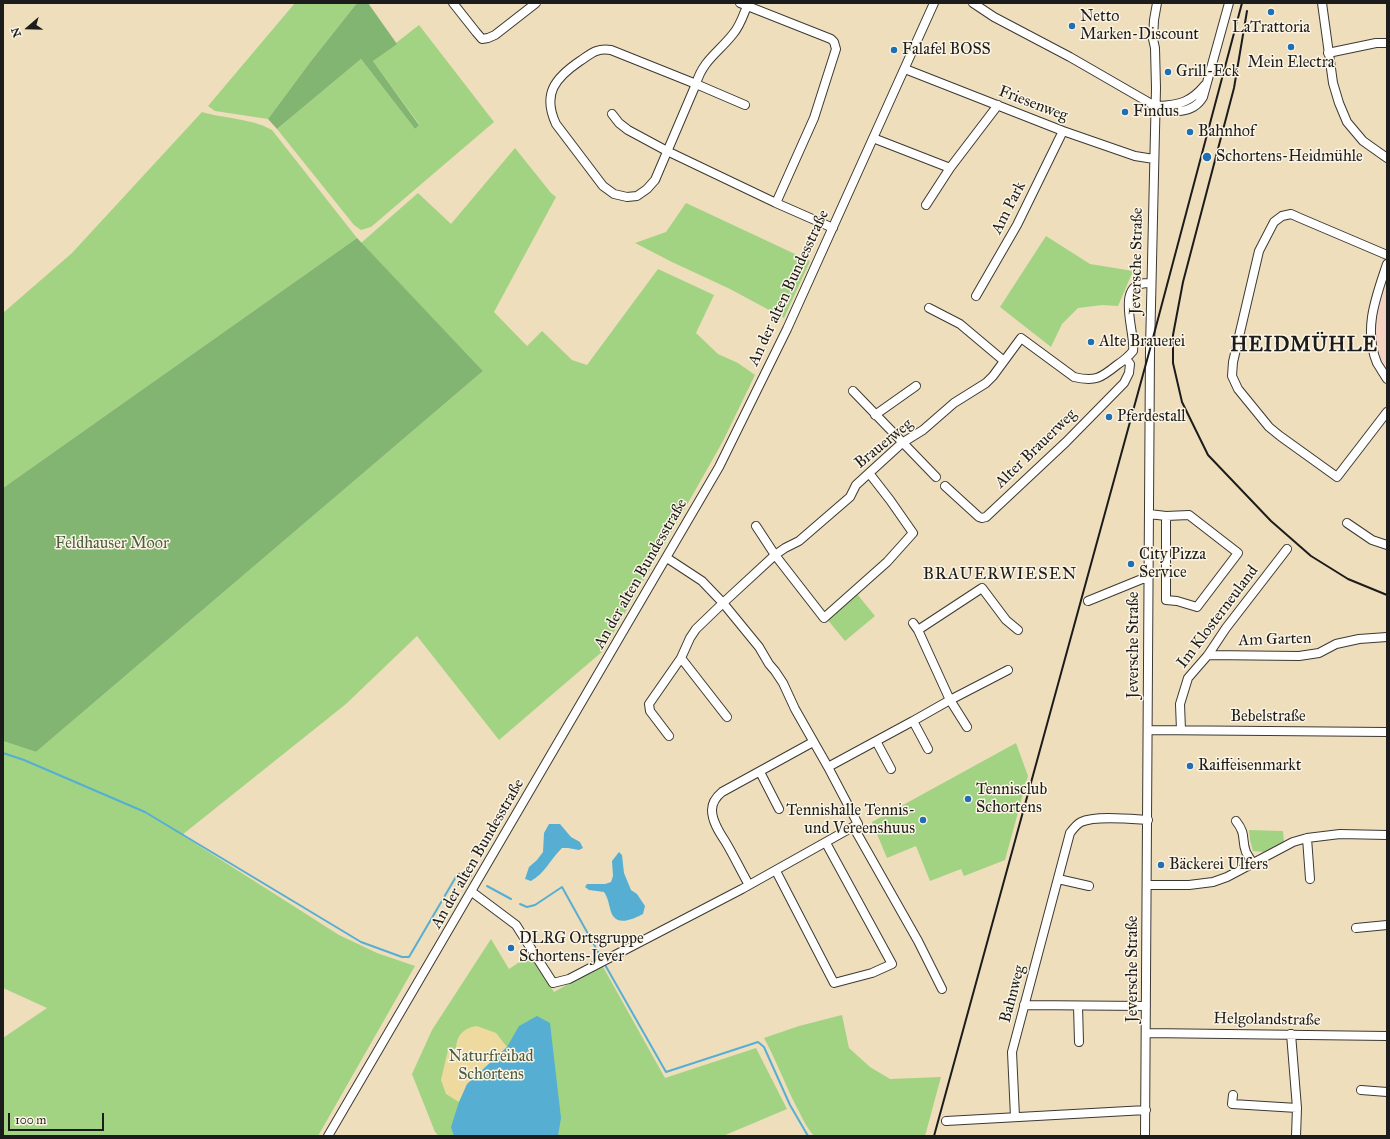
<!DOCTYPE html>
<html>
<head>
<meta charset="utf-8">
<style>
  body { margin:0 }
  #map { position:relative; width:1390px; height:1139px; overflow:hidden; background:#eedebc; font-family:"IM FELL Great Primer",serif }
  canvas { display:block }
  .frame { position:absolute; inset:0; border:4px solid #1c1c1c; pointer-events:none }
  .north { position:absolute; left:8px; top:8px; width:40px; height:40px; -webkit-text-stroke:3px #fcf5e5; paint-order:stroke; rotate:250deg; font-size:11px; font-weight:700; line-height:16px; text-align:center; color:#1c1c1c }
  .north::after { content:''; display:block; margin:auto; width:14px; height:18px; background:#1c1c1c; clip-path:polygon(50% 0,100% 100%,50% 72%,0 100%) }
  .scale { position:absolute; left:8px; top:1113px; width:96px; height:18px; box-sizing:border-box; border:2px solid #1c1c1c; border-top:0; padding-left:5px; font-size:12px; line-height:14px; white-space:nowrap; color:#1c1c1c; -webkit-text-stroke:3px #fcf5e5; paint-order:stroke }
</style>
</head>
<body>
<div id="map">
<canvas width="1390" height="1139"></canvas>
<div class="frame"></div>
<div class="north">N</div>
<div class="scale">100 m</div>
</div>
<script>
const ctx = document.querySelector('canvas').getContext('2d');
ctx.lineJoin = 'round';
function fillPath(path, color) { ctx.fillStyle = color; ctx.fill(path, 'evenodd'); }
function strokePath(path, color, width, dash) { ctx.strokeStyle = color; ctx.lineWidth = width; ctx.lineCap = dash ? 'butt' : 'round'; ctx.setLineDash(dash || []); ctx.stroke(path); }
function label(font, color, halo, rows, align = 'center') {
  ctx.font = font + ' "IM FELL Great Primer",serif'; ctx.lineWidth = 3; ctx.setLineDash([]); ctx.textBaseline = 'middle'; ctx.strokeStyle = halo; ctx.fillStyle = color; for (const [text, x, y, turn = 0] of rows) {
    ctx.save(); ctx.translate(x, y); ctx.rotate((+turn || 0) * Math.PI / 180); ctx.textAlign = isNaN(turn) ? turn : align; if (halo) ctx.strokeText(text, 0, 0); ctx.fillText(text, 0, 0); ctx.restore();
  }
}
const built = new Path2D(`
  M1387,281V369L1381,359L1375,337L1377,309Z`);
const green = new Path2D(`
  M295,3H357L311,61L268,119L215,111L208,106Z
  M419,25L494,122L371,227L361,230L354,225L277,129L361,59L415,129L419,124L373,61Z
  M202,112C225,119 251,118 272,130L357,238L3,488V313L72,253Z
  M515,148L551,193L556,197L494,312L527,346L542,331L572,360L587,365L658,269L714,295L696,333L718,354L738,363L755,375L723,441L692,496L603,651L499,740L417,636L346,704L182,835L339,935L377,953L415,966L318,1136H3V1038L47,1008L3,988V741L36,752L483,371L361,243L418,193L451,224Z
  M686,203L810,261L784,318L730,289L672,262L635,243L666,232Z
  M1046,236L1090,264L1133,271L1118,306L1102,305L1078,308L1062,324L1051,347L1000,307Z
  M857,594L875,616L845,641L827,619Z
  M1016,743L1028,776L1005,860L964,876L961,869L930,881L916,846L887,858L872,822Z
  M1249,830L1283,831L1284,842L1264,852L1253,851L1250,840Z
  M491,939L509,969L530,955L554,992L602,965L665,1078L756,1048L787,1109L723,1136H439L435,1132L412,1074L432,1030Z
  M842,1015L849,1048L870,1067L890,1079L941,1077L925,1136H814C806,1127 802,1117 796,1106C785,1084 776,1060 764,1038L799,1026Z`);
const forest = new Path2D(`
  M357,3H368L397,44L373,61L419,125L415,129L361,59L277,129L268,119L311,61Z
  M357,238L483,371L36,752L3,741V488Z`);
const sand = new Path2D(`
  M477,1026L496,1033L507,1047L468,1084L459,1102L446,1094L441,1080L448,1050L456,1049C456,1036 463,1028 477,1026Z`);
const water = new Path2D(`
  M549,824H560L571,837L580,842L583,848L579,850L568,848H562C550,860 545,873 531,881L525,879L529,867L537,860L543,852L544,833Z
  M619,852L622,855L624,873L631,890L637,894L645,906L643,914C635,918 620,926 613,916C609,910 610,901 604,892L589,890L585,887L587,884H605L611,882L613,876L612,861Z
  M537,1016L550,1023L561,1118L558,1136H454L451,1127L459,1102L467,1084L507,1047L519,1026Z`);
const stream = new Path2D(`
  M3,753L24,760L145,812L361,942L402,957H409L457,875L463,872L471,876
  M487,886L511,899
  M520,904L527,907L535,905L562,887L602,959
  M604,963L666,1072L758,1042L764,1047L790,1105L808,1136`);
const minor = new Path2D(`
  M453,3L476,32L482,39L488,38L495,35L536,3
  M740,3L831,39L834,42L836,49L814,118L776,203
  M973,3L994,17L1070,57L1155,106C1171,114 1193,114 1203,97L1229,3
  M1322,3L1333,83L1339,103L1347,122L1363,141L1387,158
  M1328,53L1376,43H1387
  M905,69L1063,131L1135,156L1154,159
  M745,105L696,84L611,50C596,48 592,53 580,61C555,78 542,94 556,124L603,186L614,194L627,197L637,196L647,189L655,180L696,84C703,60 719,52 733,34C740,26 743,16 747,6
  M1158,106C1180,105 1191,102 1205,85
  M612,114L619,123L628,130L667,151L776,203L833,228
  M873,138L950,168
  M926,205L950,168L998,105
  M1387,255L1300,218L1291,214L1282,216L1274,222L1259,251L1233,362L1232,376L1238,389L1269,427L1280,436L1337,477L1387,412
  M1387,264C1376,297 1363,329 1377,363C1380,368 1384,374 1387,379
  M976,296L1017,225L1063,131
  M929,308L960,324L1004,361
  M853,391L936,477
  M875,415L916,386
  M945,486L979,517L982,518L986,517L1066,442L1124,383L1129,373L1130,364L1126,359
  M1149,514L1166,516L1189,515L1238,553L1197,607L1177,601L1166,600V516
  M1347,523L1372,540L1387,545
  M756,526L775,555L824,618L887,562L913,533L890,500L869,473
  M1088,601L1142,579H1148
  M913,623L918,630L950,700L967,727
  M918,630L982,588L1006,620L1018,630
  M1208,655L1299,656L1319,653L1336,644L1359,639L1387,637
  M681,658L727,717
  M913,721L950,700L1008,670
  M1148,730L1387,732
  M1181,730L1180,704L1188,678L1208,655L1226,628L1287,549
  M669,736L650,711L649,704L681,658L690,638L696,629L723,603L775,555L785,548L799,541L850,497L856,485L902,443L923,430L954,403L986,383L993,376L1021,338L1074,377C1095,382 1101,378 1117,365C1123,361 1129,356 1133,351C1136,332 1113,281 1150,283
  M876,741L891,769
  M828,767L913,721L928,749
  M760,772L779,809
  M1236,821C1247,835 1241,839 1246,852C1248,856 1251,860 1253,864
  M854,828L918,941L942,989
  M1307,838L1310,879
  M776,871L834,983L872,973L892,964L826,843
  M1058,879L1089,886
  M749,885C741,871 734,856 725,841C719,832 712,821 712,810C712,802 716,797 722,792L813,742
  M1147,885H1189L1213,882L1227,877L1293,842L1307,838L1340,834L1387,835
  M472,892L516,925L553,983L569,979L742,889L858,824L828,767L795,709L783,683L775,671L769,664L759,647L723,603L702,581L667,558
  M1356,928L1387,925
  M1024,1005L1146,1006
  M1078,1006L1079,1042
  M1147,1033L1387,1036
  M1291,1034L1297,1108L1296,1136
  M1361,1090L1387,1092
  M1233,1095L1232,1104L1297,1108
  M1015,1117L1012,1052L1070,833C1073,829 1077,824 1081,822C1095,815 1132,819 1148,820
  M946,1121L1146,1110
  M328,1136L719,467L787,329L934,3
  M1145,1136L1150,349L1156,88L1155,48L1153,39L1154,20L1157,3`);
const rail = new Path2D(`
  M1247,11L1234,88L1183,282L1173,335V363L1182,402L1208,455L1271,521L1311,556L1348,579L1387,595
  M934,1136L1150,349L1242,3`);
const markers = [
  [1271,12,4,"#1f6fb2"],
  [1072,26,4,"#1f6fb2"],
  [1291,47,4,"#1f6fb2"],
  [894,50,4,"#1f6fb2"],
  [1168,72,4,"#1f6fb2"],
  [1125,112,4,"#1f6fb2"],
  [1190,132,4,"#1f6fb2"],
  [1207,157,5,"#1f6fb2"],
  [1091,342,4,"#1f6fb2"],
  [1109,417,4,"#1f6fb2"],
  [1131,564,4,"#1f6fb2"],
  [1190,766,4,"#1f6fb2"],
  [968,799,4,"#1f6fb2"],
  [923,820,4,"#1f6fb2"],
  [1161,865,4,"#1f6fb2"],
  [511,948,4,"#1f6fb2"]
];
const poiNames = [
  ["Netto",1080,17],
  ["Marken-Discount",1080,35],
  ["LaTrattoria",1271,28,"center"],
  ["Falafel BOSS",902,50],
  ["Mein Electra",1291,63,"center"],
  ["Grill-Eck",1176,72],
  ["Findus",1133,112],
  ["Bahnhof",1198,132],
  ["Schortens-Heidmühle",1216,157],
  ["Alte Brauerei",1099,342],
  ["Pferdestall",1117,417],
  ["City Pizza",1139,555],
  ["Service",1139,573],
  ["Raiffeisenmarkt",1198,766],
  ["Tennisclub",976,790],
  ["Schortens",976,808],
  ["Tennishalle Tennis-",915,811,"right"],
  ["und Vereenshuus",915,829,"right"],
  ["Bäckerei Ulfers",1169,865],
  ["DLRG Ortsgruppe",519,939],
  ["Schortens-Jever",519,957]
];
const streetNames = [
  ["Friesenweg",1033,104,21],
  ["Am Park",1009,208,-63],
  ["Jeversche Straße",1137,261,-89],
  ["An der alten Bundesstraße",789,288,-65],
  ["Brauerweg",884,444,-39],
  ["Alter Brauerweg",1036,449,-44],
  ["An der alten Bundesstraße",641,574,-60],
  ["Im Klosterneuland",1218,617,-53],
  ["Am Garten",1275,640,-2],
  ["Jeversche Straße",1134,645,-90],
  ["Bebelstraße",1268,717],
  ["An der alten Bundesstraße",478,854,-60],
  ["Jeversche Straße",1133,969,-90],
  ["Bahnweg",1013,994,-75],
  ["Helgolandstraße",1267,1020,1]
];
const parkNames = [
  ["Feldhauser Moor",112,544],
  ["Naturfreibad",491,1057],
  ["Schortens",491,1075]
];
const neighbourhoodNames = [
  ["BRAUERWIESEN",1000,575]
];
const districtNames = [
  ["HEIDMÜHLE",1304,346]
];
fillPath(built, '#f5d3c2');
fillPath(green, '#a2d383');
fillPath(forest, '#81b571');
fillPath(sand, '#eeda9e');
fillPath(water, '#56afd3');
strokePath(stream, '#56afd3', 2);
strokePath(minor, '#3c3934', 10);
strokePath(minor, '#fff', 8);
strokePath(rail, '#1c1c1c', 2);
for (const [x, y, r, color] of markers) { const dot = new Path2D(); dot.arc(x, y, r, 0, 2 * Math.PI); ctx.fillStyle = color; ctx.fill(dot); strokePath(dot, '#fcf5e5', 1.5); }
label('16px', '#1c1c1c', '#fcf5e5', poiNames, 'left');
label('16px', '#1c1c1c', '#fcf5e5', streetNames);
label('16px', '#4b5c40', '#fcf5e5', parkNames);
ctx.letterSpacing = '1px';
label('17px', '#1c1c1c', '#fcf5e5', neighbourhoodNames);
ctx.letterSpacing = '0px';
ctx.letterSpacing = '1px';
label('bold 20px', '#1c1c1c', '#fcf5e5', districtNames);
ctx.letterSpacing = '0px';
</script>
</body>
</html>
